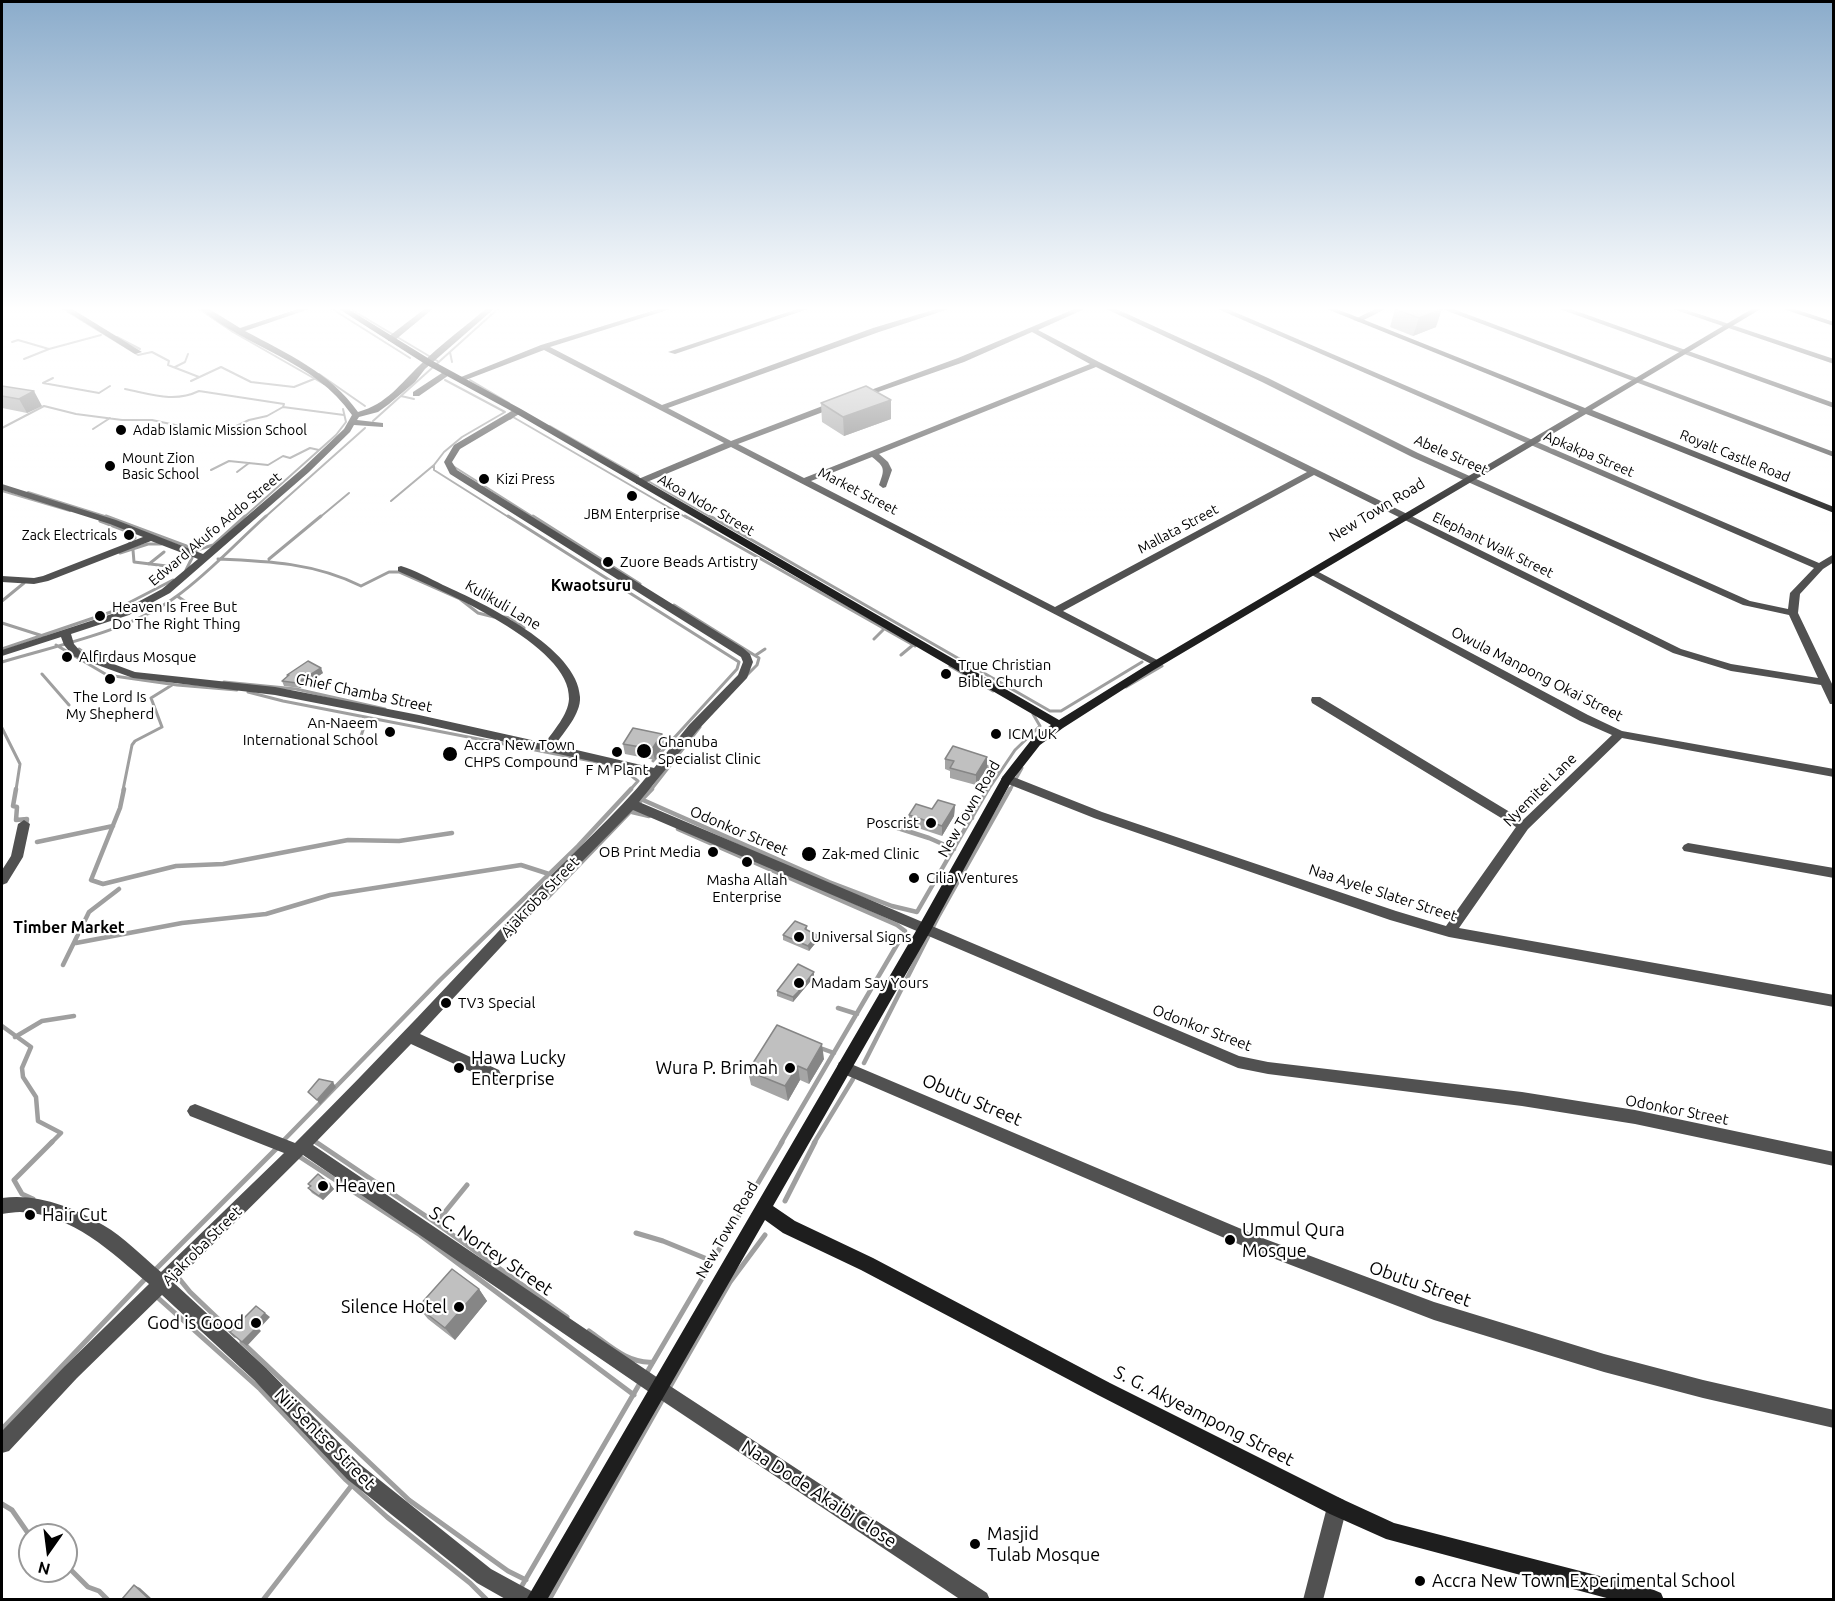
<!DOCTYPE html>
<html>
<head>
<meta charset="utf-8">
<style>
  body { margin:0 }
  #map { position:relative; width:1835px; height:1601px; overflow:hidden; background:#fff; font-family:Ubuntu,sans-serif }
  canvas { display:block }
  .frame { position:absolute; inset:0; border:3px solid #000; pointer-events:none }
  .north { position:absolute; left:18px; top:1523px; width:60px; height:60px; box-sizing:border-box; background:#fff; border:2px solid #999; border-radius:50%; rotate:194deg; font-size:16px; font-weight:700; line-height:24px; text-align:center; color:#000 }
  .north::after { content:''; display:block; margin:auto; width:21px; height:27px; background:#000; clip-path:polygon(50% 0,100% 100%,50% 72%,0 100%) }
</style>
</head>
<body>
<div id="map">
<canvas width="1835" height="1601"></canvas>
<div class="frame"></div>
<div class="north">N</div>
</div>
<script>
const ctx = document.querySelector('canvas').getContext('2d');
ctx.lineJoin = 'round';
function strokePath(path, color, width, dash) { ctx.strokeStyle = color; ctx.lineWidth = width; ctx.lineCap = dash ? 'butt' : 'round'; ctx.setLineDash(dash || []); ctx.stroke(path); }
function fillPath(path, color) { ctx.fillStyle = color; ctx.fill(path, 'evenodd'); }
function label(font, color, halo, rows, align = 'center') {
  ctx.font = font + ' Ubuntu,sans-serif'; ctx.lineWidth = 4.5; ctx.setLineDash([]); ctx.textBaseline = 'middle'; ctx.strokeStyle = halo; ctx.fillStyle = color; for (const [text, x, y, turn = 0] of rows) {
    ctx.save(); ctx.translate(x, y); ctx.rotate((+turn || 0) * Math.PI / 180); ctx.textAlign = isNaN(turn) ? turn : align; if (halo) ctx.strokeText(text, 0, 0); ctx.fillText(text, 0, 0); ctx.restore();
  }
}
const streamFar3 = new Path2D(`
  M60,307L138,355L152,352L169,361L168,365L199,377
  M196,307L233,332L324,384
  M329,307L410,358
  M347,307L439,362
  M117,337L140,349
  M12,342L18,340L49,349
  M450,352L452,362
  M24,359L49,349L101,335
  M175,367L185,362L188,354
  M319,374L365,406
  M53,378L43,383L99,393L110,386
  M470,380L509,403
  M191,381L221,367L251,382L294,387L314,379
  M125,389C151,394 174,403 199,391L284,404L283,407
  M401,396L414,399
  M510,419L513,417L687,518
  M373,421L500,307
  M550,426L638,476
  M2,428L44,406L76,414L122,420H152L194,429L232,428L249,420L267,416L283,407L344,415
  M93,429L110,418
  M434,465V470L510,518
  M453,466L535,518
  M211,470L229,461L268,465L283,456L290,458L310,448L319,450
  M237,472L249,463
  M648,481L712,518
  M2,491L70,511
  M28,492L111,518
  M391,501L434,465L444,452L462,437L505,412L445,380
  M243,518L336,435L346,422L343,409
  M264,518L365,428
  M319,518L349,493`);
const streamFar2 = new Path2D(`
  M106,516L197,550L213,545L245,516
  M508,516L739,662L737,669L653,761
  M533,516L640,584
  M685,516L915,646
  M710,516L1050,711H1061L1142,662
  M100,521L134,534L135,538L128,545
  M133,550L134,562L175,567
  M120,553L148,544H161
  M182,553L192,558L186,570
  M218,559C268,561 315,563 361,586L389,572H399L460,599L478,613L494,617
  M269,559L321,516
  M149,564L164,552
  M177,596L195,608
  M2,601L24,583
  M674,605L759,658L757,665L745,677
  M504,617L511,618L524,628
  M2,623L43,636
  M874,639L884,629
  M56,645L107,675L177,685L237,690
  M2,649L111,612L173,580
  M79,649L88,656
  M756,655L765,649
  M901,655L913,645
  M2,662C58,645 130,631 177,596C209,573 237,542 266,516
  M950,666L993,691
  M42,674L69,705
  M224,682L296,689L385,709
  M1126,687L1162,666
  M248,692L283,701L607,764L625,771L638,781L630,790
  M2,728L20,764L16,790
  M358,745L367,718
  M983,764L998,772
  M123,790L132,745L135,741L162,727L151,698L172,685
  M651,790L700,727
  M988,790L1015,750L1040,726L1033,714
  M1010,790L1022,768`);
const streamFar1 = new Path2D(`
  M16,789L13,806L17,807L16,820L27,819L26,826
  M124,789L120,808L91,880L103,884L176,866L223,864L348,840L399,841L452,833
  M643,800L829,882L892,906L917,912L988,789
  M632,812L649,816
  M963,814L972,818
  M879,822L929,838L954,849
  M678,829L897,925L905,931L781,1143
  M37,842L113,826
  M547,898L652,789
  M76,943L182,923L266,914L330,895L521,865L549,874
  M63,965L89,912L119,889
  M838,1008L857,1014
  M2,1026L31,1047L22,1068L23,1077L36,1097L38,1121L61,1133L51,1143
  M15,1037L42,1021L74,1016
  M823,1049L834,1053
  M864,1063L938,917L1010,789
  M313,1139L317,1143
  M281,1143L440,980L578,846L631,789
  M814,1143L853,1079`);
const stream = new Path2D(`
  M316,1142L436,1223L567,1317
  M297,1155L420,1235L634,1395
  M33,1199L22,1194L14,1180L52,1142
  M785,1201L815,1142
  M436,1223L467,1185
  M636,1233L663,1241L712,1261
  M153,1272L283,1142
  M177,1276L190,1292L235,1335
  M157,1297L260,1389L346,1480L387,1517L470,1583L487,1600
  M589,1331C609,1345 628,1364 653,1362
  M242,1342L409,1500L508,1571L526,1580
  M646,1374L782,1142
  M668,1390L730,1282L765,1235
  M2,1429L147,1277
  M2,1504L12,1510L30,1536
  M66,1565L88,1587L99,1591L108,1600
  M520,1589L640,1383
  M263,1600L352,1485
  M549,1600L664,1397`);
const street = new Path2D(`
  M60,307H69L142,352L135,354Z
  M198,307H206L240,328L304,307H315L245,331C286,353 331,373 358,412C387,404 400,384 420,365C441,344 466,326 488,307H496L425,369L415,382L389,404L378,412L359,417L357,420L383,423V427L354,425L350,432L309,472L170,593L129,615L71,634L74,644L81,652L135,672L275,687L419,715L545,743C554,730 568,715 569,699C572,645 440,590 398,571V567L401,566C415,570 429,578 443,585C483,603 578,648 580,697C581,714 564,732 555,745L654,768L689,725L738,675L743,662L741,657L450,474L444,462L454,445L515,409H521V413L460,449L452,462L457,470L743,648L750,654L753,662L747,678L697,731L639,802L1239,1056L1268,1062L1522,1092L1635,1110L1834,1152V1166L1635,1124L1522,1106L1268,1074L1238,1068L633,810L552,892L420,1034L499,1070L501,1075L499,1080L494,1082L489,1080L411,1044L313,1145L664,1382L987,1593L990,1600H961L652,1394L303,1155L174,1283L266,1368L361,1465L491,1569L535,1593L538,1600H507L477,1583L347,1479L254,1380L162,1295L77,1378L9,1451L2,1453V1431L65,1366L149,1284C111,1252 73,1214 20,1212C14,1212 8,1213 2,1214V1198C37,1193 73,1207 103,1225C124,1237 143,1257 161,1272L284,1153L190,1116L187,1111L190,1106L195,1104L295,1143C378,1060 458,975 538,889C574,851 615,816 649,774L419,723L275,695L133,678L73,656L64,645L61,637L2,656V650L121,611L162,589L198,559L151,541L48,581L34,584L2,582V576L34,578L43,576L143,537L110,524L2,490V484L116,520L203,554L303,468L344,429L352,415C314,360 246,348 198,307Z
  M427,307H435L394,341H388V337Z
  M665,307H677L550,347L662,405L873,328L943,307H955L879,332L668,408L731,441L833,402H839V406L738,444L804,478L1090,364L1032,332L964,362L864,397L857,395L958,358L1079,307H1089L1038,330L1099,362L1681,649L1731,664L1818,678L1789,615L1743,605L1412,457L1262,382L1102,307H1112L1268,378L1418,453L1750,601L1788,609L1790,593L1814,568L1213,307H1223L1819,563L1834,554V562L1823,569L1800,594L1798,613L1834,688V704H1830L1821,685L1731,671L1673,653L1314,475L1063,611L1161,662L1162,664L1157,667L731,447L642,484H636V480L724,443L544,350L463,381L456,379L541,345ZM1096,367L1307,472L1055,607L811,481L872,457C885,467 885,469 879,485L883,488L886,487L892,470L888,462L879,454Z
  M803,307H814L675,354L668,352Z
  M1379,307H1389L1360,322L1353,320Z
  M1437,307H1448L1834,452V457Z
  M1554,307H1565L1834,403V408Z
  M1667,307H1678L1834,359V364Z
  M445,371L452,373L419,396H413V392Z
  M1313,569L1588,715L1622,731L1834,769V777L1622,738L1528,829L1459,928L1834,995V1007L1449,937L1390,920L1094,818L1003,782L1001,779L1003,776H1011L1102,812L1396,911L1446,926L1516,827L1312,703L1311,700L1312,697H1320L1523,820L1612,735L1580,721L1310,574V570Z
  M24,820L30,824L23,857L7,883L2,885V870L11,856L18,824Z
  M1688,843L1834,868V878L1684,851L1682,848L1684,845Z
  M844,1061L1265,1239L1434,1302L1604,1354L1703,1380L1834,1410V1428L1703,1398L1604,1372L1434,1320L1257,1252L839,1072L837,1067L839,1062Z
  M1337,1497L1344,1500L1347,1507L1323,1600H1303L1327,1507L1330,1500Z`);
const secondary = new Path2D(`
  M336,307H345L431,360L521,409L1059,720L1144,667L1579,411L1322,307H1332L1585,408L1755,307H1764L1592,410L1834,507V513L1586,414L1152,671L1063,728L1040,745L1011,782L930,932L773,1206L795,1221L873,1258L1110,1383L1344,1500L1394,1523L1654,1590L1661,1593L1664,1600H1614L1386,1539L1330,1514L1098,1395L861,1270L783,1233L765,1220L547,1600H526L920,924L1003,776L1032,739L1051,725L515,413L425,364Z
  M1777,307H1789L1834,322V326Z`);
const wall = new Path2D(`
  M1398,307L1436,327L1413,336L1390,327L1395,309Z
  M2,386L42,406L27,413L2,408Z
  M891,400V419L844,436L822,422L821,403Z
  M323,673L300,688L284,686L282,681L288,676L287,675Z
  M662,734L664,744L655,760L625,754L623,744Z
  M945,759L987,768L976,785L950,778V771L945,769Z
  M955,805L954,816L942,836L909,825V815L932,809Z
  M807,926V930L818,940L809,951L783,940V935Z
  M814,972V977L793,1002L777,996V991Z
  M824,1059L809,1084L800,1080L788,1101L751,1085L748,1071Z
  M308,1184H330L334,1189L323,1200L312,1193L308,1188L310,1186Z
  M479,1289L487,1301L455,1340L428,1319L418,1307Z`);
const shadedWall = new Path2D(`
  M1442,309L1436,327L1413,336L1419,318Z
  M34,391L42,406L27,413L19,399Z
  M891,400V419L844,436L843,417Z
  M321,668L323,673L300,688L297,683Z
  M662,734L664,744L655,760L652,749Z
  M987,757V768L976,785V775Z
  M955,805L954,816L942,836V826Z
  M817,935L818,940L809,951L808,946Z
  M814,972V977L793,1002V997Z
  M822,1044L824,1059L809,1084L807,1070Z
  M798,1066L800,1080L788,1101L785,1086Z
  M333,1082L336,1087L320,1105L317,1100Z
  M330,1184L334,1189L323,1200L319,1196Z
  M479,1289L487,1301L455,1340L445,1328Z
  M265,1313L270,1317L259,1329L261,1331L247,1346L242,1342L254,1325Z
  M134,1585L140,1588L152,1599H149Z`);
const building = new Path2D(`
  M1398,307H1439L1442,309L1419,318L1395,309Z
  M2,386L34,391L19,399L2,396Z
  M866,386L891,400L843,417L821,403Z
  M308,661L321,668L297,683L282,681L289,675H287Z
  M633,728L662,734L652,749L623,744Z
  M953,746L987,757L976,775L950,768L954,761L945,759Z
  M938,800L955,805L942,826L909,815L916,804L932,809Z
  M795,921L807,926L805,929L817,935L808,946L783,935Z
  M798,964L814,972L798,992L793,997L777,991Z
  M777,1025L822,1044L807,1070L798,1066L785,1086L748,1071Z
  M319,1079L333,1082L317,1100L308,1092Z
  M318,1174L330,1184L319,1196L308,1188L311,1186L308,1184Z
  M452,1269L479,1289L445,1328L418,1307Z
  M256,1306L265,1313L254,1325L257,1327L242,1342L230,1332Z
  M134,1585L149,1599H122Z`);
const markers = [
  [121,430,6,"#000"],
  [110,466,6,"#000"],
  [484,479,6,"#000"],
  [632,496,6,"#000"],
  [129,535,6,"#000"],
  [608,562,6,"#000"],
  [100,616,6,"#000"],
  [67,657,6,"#000"],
  [946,674,6,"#000"],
  [110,679,6,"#000"],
  [390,732,6,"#000"],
  [996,734,6,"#000"],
  [644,751,8,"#000"],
  [617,752,6,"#000"],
  [450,754,8,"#000"],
  [931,823,6,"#000"],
  [713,852,6,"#000"],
  [809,854,8,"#000"],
  [747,862,6,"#000"],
  [914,878,6,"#000"],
  [799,937,6,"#000"],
  [799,983,6,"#000"],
  [446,1003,6,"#000"],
  [459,1068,6,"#000"],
  [790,1068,6,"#000"],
  [323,1186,6,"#000"],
  [30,1215,6,"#000"],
  [1230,1240,6,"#000"],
  [459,1307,6,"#000"],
  [256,1323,6,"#000"],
  [975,1544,6,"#000"],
  [1420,1581,6,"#000"]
];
const farPoinames = [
  ["Adab Islamic Mission School",133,430],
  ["Mount Zion",122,458],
  ["Basic School",122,474],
  ["Kizi Press",496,479],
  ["JBM Enterprise",632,514,"center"],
  ["Zack Electricals",117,535,"right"]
];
const farStreetnames = [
  ["Apkakpa Street",1589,454,23],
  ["Abele Street",1451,455,24],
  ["Royalt Castle Road",1735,456,22],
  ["Market Street",858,491,27],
  ["Akoa Ndor Street",706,505,30],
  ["Edward Akufo Addo Street",215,529,-40],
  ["Mallata Street",1178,529,-28],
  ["Elephant Walk Street",1493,545,26]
];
const streetNames = [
  ["New Town Road",1377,510,-31],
  ["Kulikuli Lane",503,605,30],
  ["Owula Manpong Okai Street",1537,674,27],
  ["Chief Chamba Street",364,693,12],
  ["Nyemitei Lane",1540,790,-45],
  ["New Town Road",969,809,-60],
  ["Odonkor Street",739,831,23],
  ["Naa Ayele Slater Street",1383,893,18],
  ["Ajakroba Street",540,897,-46],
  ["Odonkor Street",1202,1028,21],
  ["Odonkor Street",1677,1110,11],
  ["New Town Road",727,1230,-60],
  ["Ajakroba Street",202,1246,-45]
];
const poiNames = [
  ["Zuore Beads Artistry",620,562],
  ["Heaven Is Free But",112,607],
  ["Do The Right Thing",112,624],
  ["Alfirdaus Mosque",79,657],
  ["True Christian",958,665],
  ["Bible Church",958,682],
  ["The Lord Is",110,697,"center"],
  ["My Shepherd",110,714,"center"],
  ["An-Naeem",378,723,"right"],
  ["International School",378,740,"right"],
  ["ICM UK",1008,734],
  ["Ghanuba",658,742],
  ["Specialist Clinic",658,759],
  ["Accra New Town",464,745],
  ["CHPS Compound",464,762],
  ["F M Plant",617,770,"center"],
  ["Poscrist",919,823,"right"],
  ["OB Print Media",701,852,"right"],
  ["Zak-med Clinic",822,854],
  ["Cilia Ventures",926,878],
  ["Masha Allah",747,880,"center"],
  ["Enterprise",747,897,"center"],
  ["Universal Signs",811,937],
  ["Madam Say Yours",811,983],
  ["TV3 Special",458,1003]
];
const neighbourhoodNames = [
  ["Kwaotsuru",591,586],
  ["Timber Market",69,928]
];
const nearPoinames = [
  ["Hawa Lucky",471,1058],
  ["Enterprise",471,1079],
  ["Wura P. Brimah",778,1068,"right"],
  ["Heaven",335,1186],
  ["Hair Cut",42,1215],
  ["Ummul Qura",1242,1230],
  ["Mosque",1242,1251],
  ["Silence Hotel",447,1307,"right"],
  ["God is Good",244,1323,"right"],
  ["Masjid",987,1534],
  ["Tulab Mosque",987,1555],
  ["Accra New Town Experimental School",1432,1581]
];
const nearStreetnames = [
  ["Obutu Street",972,1100,23],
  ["S.C. Nortey Street",491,1251,34],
  ["Obutu Street",1420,1284,19],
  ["S. G. Akyeampong Street",1204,1416,27],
  ["Nii Sentse Street",325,1439,45],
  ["Naa Dode Akaibi Close",819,1494,33]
];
strokePath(streamFar3, '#9f9f9f', 2);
strokePath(streamFar2, '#9f9f9f', 3);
strokePath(streamFar1, '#9f9f9f', 4.5);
strokePath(stream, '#9f9f9f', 5);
fillPath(street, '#515151');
fillPath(secondary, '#1e1e1e');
fillPath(wall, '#a5a5a5');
fillPath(shadedWall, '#868686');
fillPath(building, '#c0c0c0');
strokePath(building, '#868686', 1.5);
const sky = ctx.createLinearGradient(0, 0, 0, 532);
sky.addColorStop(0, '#8baccb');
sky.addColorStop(0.58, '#fff');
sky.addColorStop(1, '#ffffff00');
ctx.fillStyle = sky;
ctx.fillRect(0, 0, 1835, 532);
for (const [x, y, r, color] of markers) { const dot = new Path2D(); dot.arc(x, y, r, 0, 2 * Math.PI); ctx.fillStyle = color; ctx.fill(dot); strokePath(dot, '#fff', 2); }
label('14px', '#000', '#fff', farPoinames, 'left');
label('14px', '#000', '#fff', farStreetnames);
label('15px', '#000', '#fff', streetNames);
label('15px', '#000', '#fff', poiNames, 'left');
label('bold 16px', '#000', '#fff', neighbourhoodNames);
label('18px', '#000', '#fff', nearPoinames, 'left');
label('18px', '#000', '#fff', nearStreetnames);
</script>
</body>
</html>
